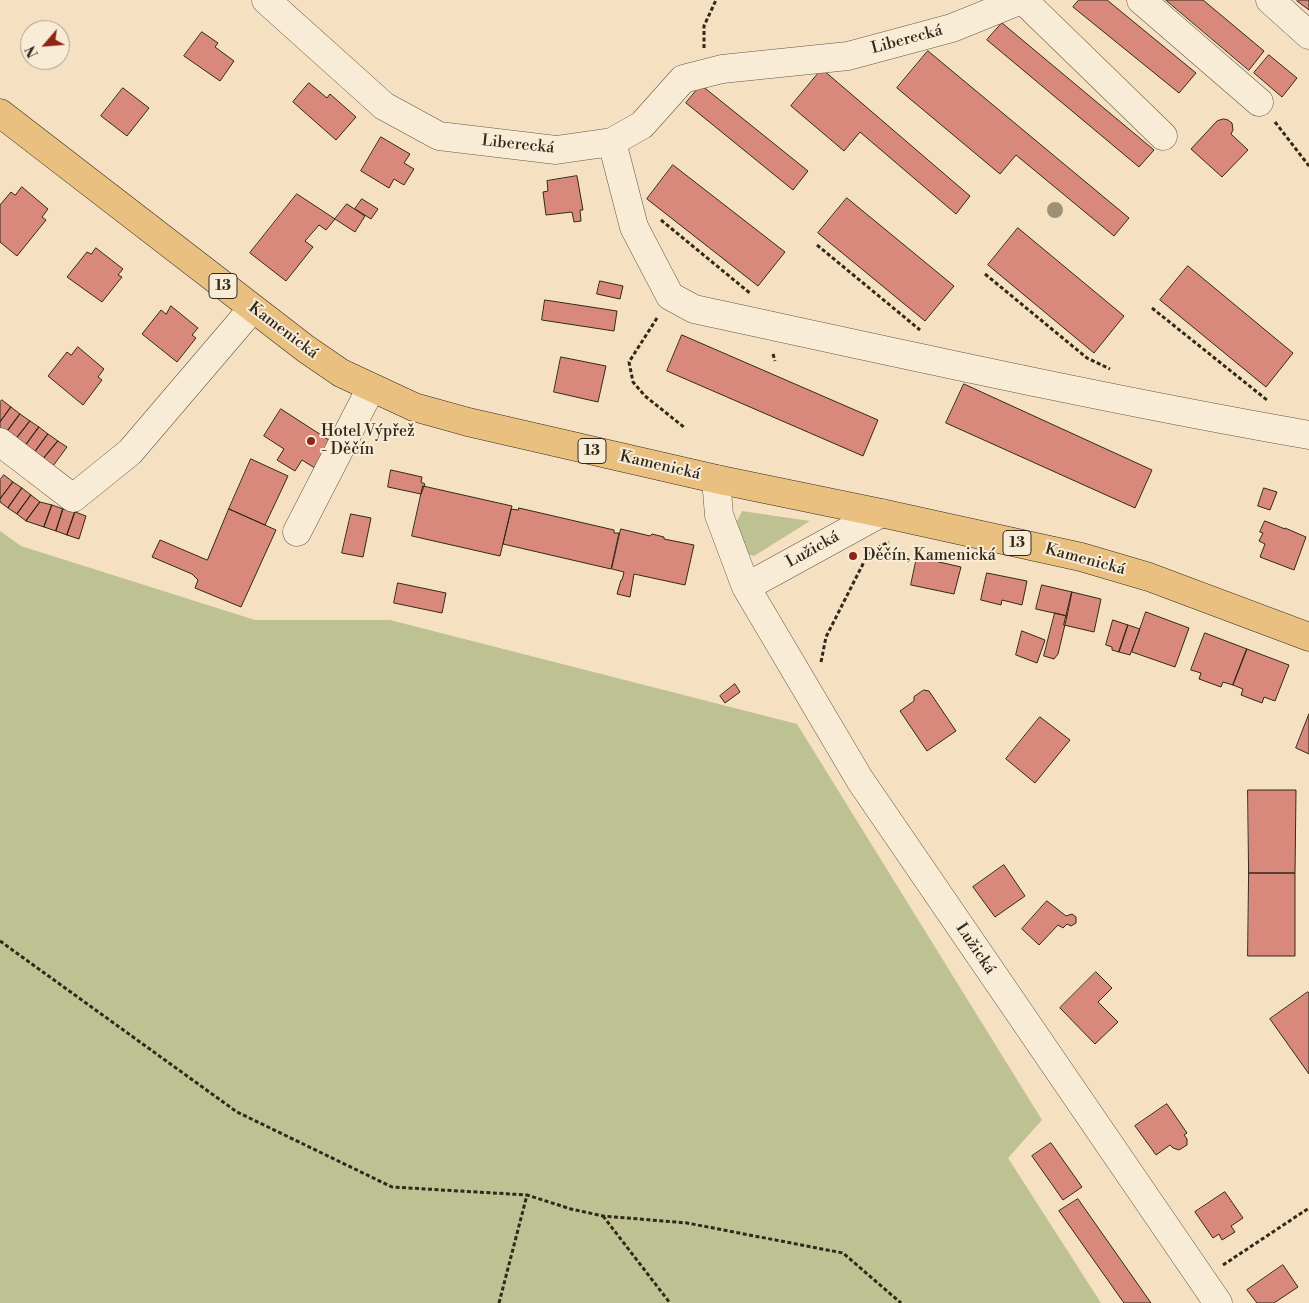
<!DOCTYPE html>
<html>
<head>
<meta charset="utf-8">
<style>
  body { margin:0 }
  #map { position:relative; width:1309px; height:1303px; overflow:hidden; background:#f5e1c2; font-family:"Libre Bodoni",serif }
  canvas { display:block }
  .north { position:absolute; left:20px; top:20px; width:50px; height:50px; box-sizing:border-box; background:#f8ecd7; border:1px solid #a99e8b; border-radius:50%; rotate:243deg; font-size:14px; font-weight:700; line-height:20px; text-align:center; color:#32281a }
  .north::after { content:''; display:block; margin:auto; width:18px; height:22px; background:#8f2418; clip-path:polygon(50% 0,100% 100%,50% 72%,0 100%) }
</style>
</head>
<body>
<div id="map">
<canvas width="1309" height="1303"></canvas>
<div class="north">N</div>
</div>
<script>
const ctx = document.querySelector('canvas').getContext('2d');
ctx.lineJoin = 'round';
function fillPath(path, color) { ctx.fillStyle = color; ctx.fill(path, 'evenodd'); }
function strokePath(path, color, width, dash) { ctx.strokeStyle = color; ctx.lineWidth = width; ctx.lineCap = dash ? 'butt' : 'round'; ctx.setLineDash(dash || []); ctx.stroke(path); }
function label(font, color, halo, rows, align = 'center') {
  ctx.font = font + ' "Libre Bodoni",serif'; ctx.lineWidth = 4; ctx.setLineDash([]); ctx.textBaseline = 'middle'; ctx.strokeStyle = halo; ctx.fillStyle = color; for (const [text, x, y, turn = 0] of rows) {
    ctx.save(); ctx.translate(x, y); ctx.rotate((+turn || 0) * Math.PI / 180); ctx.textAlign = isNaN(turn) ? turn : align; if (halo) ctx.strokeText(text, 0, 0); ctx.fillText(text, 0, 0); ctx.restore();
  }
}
const green = new Path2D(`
  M742,511L810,521L754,556L740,552L735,525Z
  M0,531L21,546L255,620H390L797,724L1042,1120L1008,1158L1101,1303H0Z`);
const building = new Path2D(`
  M1079,0H1107L1196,73L1179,93L1073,7Z
  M1166,0H1203L1264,51L1249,70Z
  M1298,0H1309V10L1297,1Z
  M1002,23L1154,150L1139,167L987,40Z
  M202,32L218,43L215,47L234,61L220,81L184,56Z
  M928,51L1129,218L1114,236L1016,155L1000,174L897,88Z
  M1269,55L1297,78L1282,97L1254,73Z
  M822,69L970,196L956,214L860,132L844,151L791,106Z
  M309,83L327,98L330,94L356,117L336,140L293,102Z
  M701,85L808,171L793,190L686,103Z
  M123,88L149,108L127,136L101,116Z
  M1224,119L1228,120L1232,123L1233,130L1231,134L1248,150L1222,177L1191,149L1217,121Z
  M381,137L410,154L404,163L414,169L404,185L394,179L389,188L361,171Z
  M673,165L785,252L758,286L647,199Z
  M577,176L583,210H580L581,221L574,222L572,212L546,215L543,192L548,191L547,181Z
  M22,187L48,209L42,217L46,220L17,256L0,242V205L11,192L15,195Z
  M297,194L335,219L326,230L319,225L305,241L313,247L286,281L250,253Z
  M847,198L954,286L925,321L818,233Z
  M362,199L378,209L371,219L355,209Z
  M347,204L365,216L355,232L335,219Z
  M1018,228L1124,316L1094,353L988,265Z
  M96,248L123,269L118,275L122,277L102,302L67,277L87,252L91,254Z
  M1188,266L1293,353L1266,387L1160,300Z
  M600,281L623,286L620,299L597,294Z
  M545,300L617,311L614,331L542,320Z
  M171,306L198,328L192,335L196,338L177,362L142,334L161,310L166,314Z
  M682,335L878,420L863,456L667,371Z
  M78,347L104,369L98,377L102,380L83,405L48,376L67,352L71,355Z
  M561,357L606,366L598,402L554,392Z
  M964,384L1152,470L1135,508L946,423Z
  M2,400L11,407L0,422V402Z
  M11,407L20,414L6,433L0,428V422Z
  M281,409L335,444L318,470L302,460L295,471L277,460L284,449L264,436Z
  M20,414L30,421L16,439L6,433Z
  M30,421L39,427L25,446L16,439Z
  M39,427L48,434L34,453L25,446Z
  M48,434L58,441L43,459L34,453Z
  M58,441L67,447L53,466L43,459Z
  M251,459L288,476L265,525L229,509Z
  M391,470L422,477L421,482L425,484L421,494L388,487Z
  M4,475L13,482L0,499V480Z
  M13,482L22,488L8,508L0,502V499Z
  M423,486L512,506L500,556L412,536Z
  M22,488L31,495L17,514L8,508Z
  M1264,488L1277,492L1270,510L1258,506Z
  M31,495L40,502L26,521L17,514Z
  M40,502L52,505L44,527L26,521Z
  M52,505L63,509L56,531L44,527Z
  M519,508L614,530V533H619L611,569L503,544L511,509L518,510Z
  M63,509L75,512L67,535L56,531Z
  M229,509L276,530L241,607L195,588L198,580L192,574L152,557L160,540L207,560Z
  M75,512L86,516L79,539L67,535Z
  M351,514L371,518L363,557L342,553Z
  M1265,521L1285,529V528L1306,537L1294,570L1260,557L1265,544L1259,541L1263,533L1260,532Z
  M621,529L650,536L652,534L664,537V539L694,545L685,585L634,574L630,597L617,594L621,580H622L624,572L612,569Z
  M917,557L961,567L954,594L911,585Z
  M987,573L1027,581L1022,605L1002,600L1001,605L981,600Z
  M398,583L446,593L442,613L394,603Z
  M1042,585L1072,592L1067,616L1036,609Z
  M1072,592L1101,599L1094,632L1064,625Z
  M1146,612L1189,628L1175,667L1132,652Z
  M1055,613L1067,616L1058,654L1054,659L1044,656Z
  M1113,620L1128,625L1119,652L1112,650V647L1106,645Z
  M1128,625L1140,629L1130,655L1119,652Z
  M1022,631L1045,640L1037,663L1016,655Z
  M1205,633L1247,649L1233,685L1223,682L1221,687L1199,679L1201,673L1191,670Z
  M1247,649L1289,665L1275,701L1264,697L1262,703L1241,695L1243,689L1233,685Z
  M735,684L740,692L725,703L720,696Z
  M924,690L929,691L956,731L927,751L900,711L914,701V697Z
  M1309,714V754L1296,748Z
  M1040,717L1070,740L1035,783L1006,759Z
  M1248,790H1296L1295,873H1249Z
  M1004,865L1025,896L995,917L973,887Z
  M1249,873H1295V956H1248Z
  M1047,901L1066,916L1072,914L1076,917V923L1071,926L1067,924L1063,928L1058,925L1039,945L1022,929Z
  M1096,972L1112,988L1098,1002L1118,1022L1095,1044L1060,1008Z
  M1308,992L1309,993V1074L1270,1019Z
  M1167,1104L1187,1133L1184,1135L1187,1139V1145L1179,1150L1173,1148L1170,1145L1156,1155L1135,1126Z
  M1051,1143L1082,1187L1063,1200L1032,1156Z
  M1225,1192L1243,1218L1231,1226L1235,1232L1222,1240L1219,1234L1213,1238L1195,1212Z
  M1078,1199L1151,1303H1124L1059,1211Z
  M1283,1265L1298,1287L1274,1303H1257L1247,1290Z`);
const path = new Path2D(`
  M704,48V26L716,0
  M1275,122L1309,166
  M661,220L751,294
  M817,245L920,330
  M985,274L1087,358L1110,369
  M1152,308L1267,400
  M657,318L629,362L633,382L645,396L685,428
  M773,354L775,361
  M877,548L889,542
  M821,662L826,637L869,552L871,551
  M0,941L237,1112L392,1187L527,1195
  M603,1216L670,1303
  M1223,1265L1309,1208
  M499,1303L527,1195L571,1209L603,1216L687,1223L843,1253L901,1303`);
const minor = new Path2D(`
  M266,0L384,106L439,136L556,150L612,142L642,125L683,79L722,69L848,56L952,28L1021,0
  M1023,0L1163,136
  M1141,0L1259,102
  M1270,0L1309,35
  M612,142L634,227L670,296L694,309C898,353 1103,399 1309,435
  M0,442L73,498L130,452L252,309
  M716,479L719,515L746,587L860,780L1218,1303
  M297,532L371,388
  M746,587L881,513`);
const major = new Path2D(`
  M0,113L306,349L341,373L414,407L468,422L716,479L881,513L1081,557L1149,577L1309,637`);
const trees = [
  [1055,210]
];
const markers = [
  [311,441,5,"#8f2418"],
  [853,556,5,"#8f2418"]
];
const shields = [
  [223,286,28],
  [592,451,28],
  [1017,543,28]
];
const shieldNames = [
  ["13",223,286],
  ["13",592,451],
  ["13",1017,543]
];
const streetNames = [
  ["Liberecká",907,40,-15],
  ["Liberecká",518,145,6],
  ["Kamenická",283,331,37],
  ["Kamenická",660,466,13],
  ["Lužická",813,550,-29],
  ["Kamenická",1085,560,15],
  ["Lužická",975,949,56]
];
const poiNames = [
  ["Hotel Výpřež",321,432],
  ["- Děčín",321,450],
  ["Děčín, Kamenická",863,556]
];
fillPath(green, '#bec292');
fillPath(building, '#d9897c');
strokePath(building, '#32281a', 1);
strokePath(minor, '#635644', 29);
strokePath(major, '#32281a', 29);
strokePath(path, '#32281a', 3, [4, 2.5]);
strokePath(minor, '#f8ecd7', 28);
strokePath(major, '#eac081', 28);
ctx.fillStyle = '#9d9076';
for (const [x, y] of trees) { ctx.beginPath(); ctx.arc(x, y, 8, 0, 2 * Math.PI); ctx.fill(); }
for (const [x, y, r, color] of markers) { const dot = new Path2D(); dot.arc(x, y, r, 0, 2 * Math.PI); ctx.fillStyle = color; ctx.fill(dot); strokePath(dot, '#f8ecd7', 2); }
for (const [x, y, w] of shields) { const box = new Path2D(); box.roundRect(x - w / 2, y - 12.5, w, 25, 4); ctx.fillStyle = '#f8ecd7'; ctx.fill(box); strokePath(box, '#32281a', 1); }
label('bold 15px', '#32281a', null, shieldNames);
label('16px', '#32281a', '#f8ecd7', streetNames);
label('16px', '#32281a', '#f8ecd7', poiNames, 'left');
</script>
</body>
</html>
